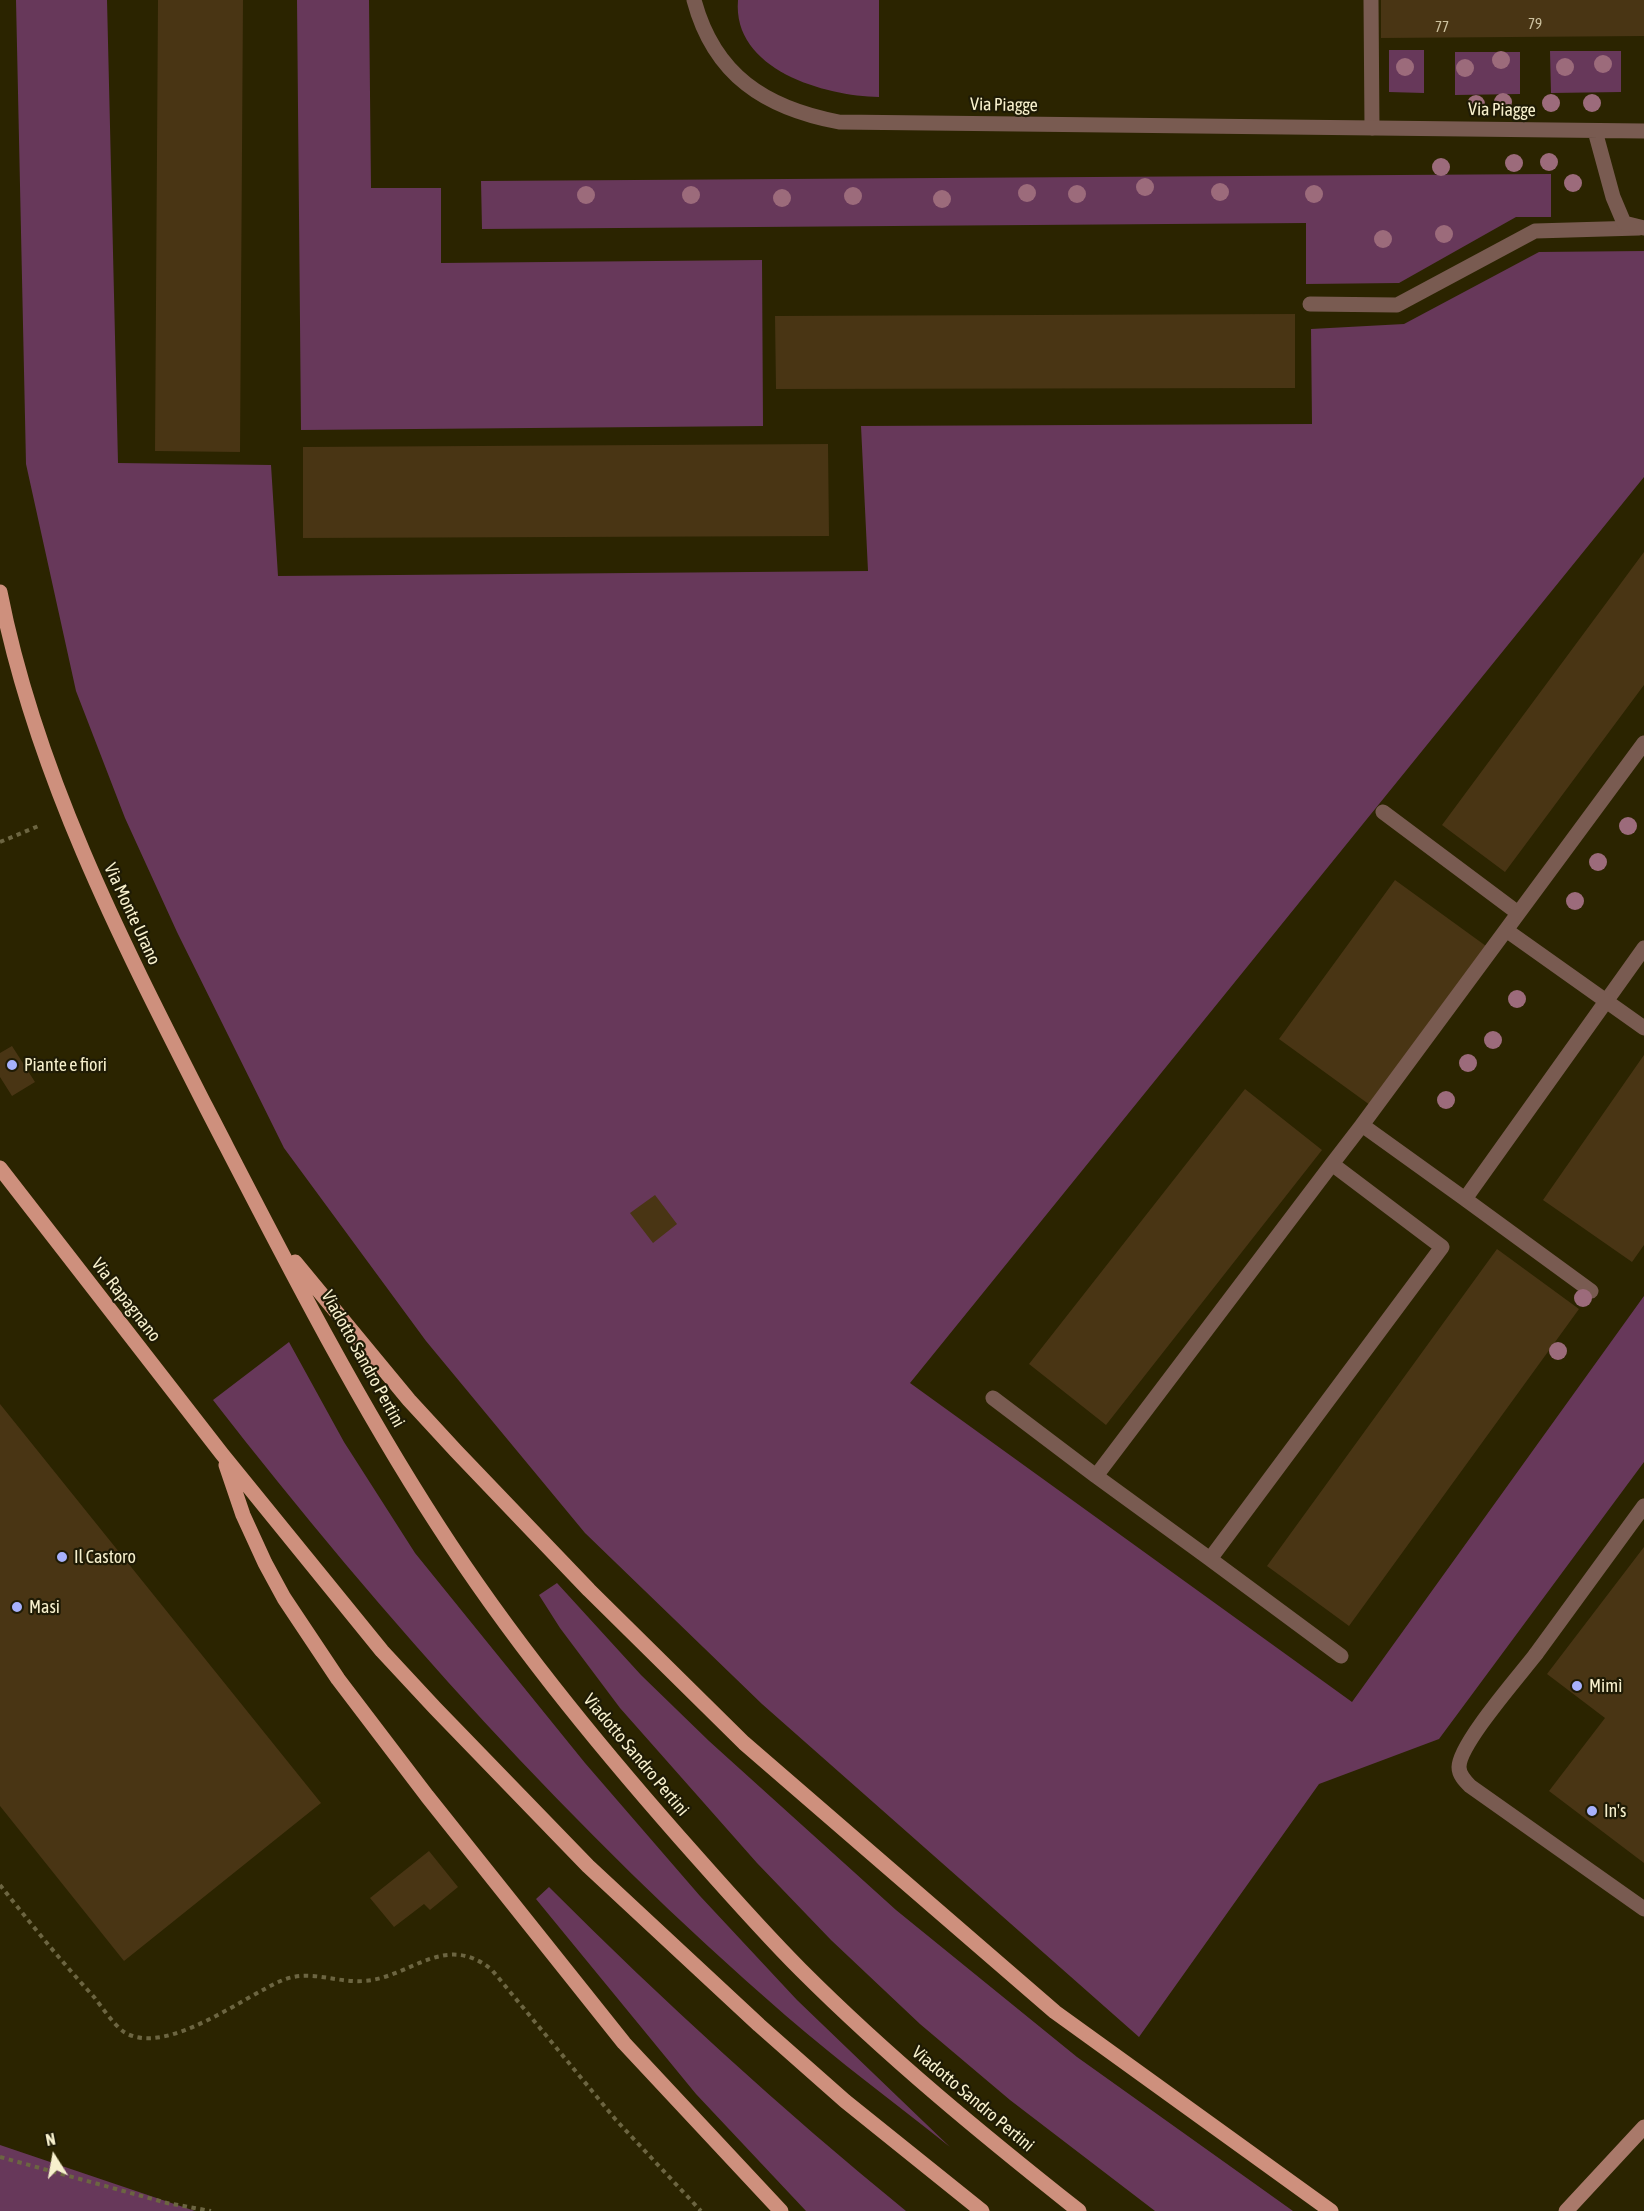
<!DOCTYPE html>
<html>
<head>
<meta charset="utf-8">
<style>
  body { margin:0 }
  #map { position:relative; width:1644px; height:2211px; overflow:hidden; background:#2b2400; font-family:"Asap Condensed",sans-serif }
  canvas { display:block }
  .north { position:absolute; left:24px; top:2127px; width:60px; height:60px; -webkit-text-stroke:4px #1f1b05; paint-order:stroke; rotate:349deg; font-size:16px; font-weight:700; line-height:24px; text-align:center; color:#f7f0cd }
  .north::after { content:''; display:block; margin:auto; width:21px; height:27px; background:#f7f0cd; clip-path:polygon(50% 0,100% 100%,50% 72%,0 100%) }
</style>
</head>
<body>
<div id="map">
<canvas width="1644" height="2211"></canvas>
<div class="north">N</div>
</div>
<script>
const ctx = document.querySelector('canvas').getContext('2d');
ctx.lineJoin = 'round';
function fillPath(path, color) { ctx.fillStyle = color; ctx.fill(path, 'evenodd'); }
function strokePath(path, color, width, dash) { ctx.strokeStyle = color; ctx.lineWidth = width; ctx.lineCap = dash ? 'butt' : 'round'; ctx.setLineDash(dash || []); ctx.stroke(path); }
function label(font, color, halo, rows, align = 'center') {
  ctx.font = font + ' "Asap Condensed",sans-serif'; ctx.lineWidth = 4.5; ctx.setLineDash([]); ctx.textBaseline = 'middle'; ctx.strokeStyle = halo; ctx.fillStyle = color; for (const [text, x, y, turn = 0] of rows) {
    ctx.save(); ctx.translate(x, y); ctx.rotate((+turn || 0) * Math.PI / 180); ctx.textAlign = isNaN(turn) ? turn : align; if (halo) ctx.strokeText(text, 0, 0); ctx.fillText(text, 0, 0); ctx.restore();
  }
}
const green = new Path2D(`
  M16,0H107L118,463L271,465L278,576L868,571L861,426L1312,424L1311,329L1404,324L1539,252L1644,251V477L910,1383L1352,1702L1644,1296V1462L1439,1739L1319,1784L1139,2037L762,1704L585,1533L426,1341L284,1148L177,932L125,818L76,691L26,464Z
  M297,0H369L371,188H441V263L762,260L763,426L301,430Z
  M738,0H879V97C825,96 732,70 738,0Z
  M1389,50H1424V93L1389,92Z
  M1550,51H1621V92L1551,93Z
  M1455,52H1520V94L1455,95Z
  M1551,174V217H1516L1399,283L1306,284V223L482,229L481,181Z
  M289,1342L344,1442L415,1553L585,1763L700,1896L797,2000L950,2147C895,2103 838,2061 785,2015C574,1832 384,1620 213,1400Z
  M557,1583L641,1675L709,1741L896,1910L1077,2057L1293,2211H1155L1010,2100L920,2024L831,1940L757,1863L620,1708L560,1628L539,1595Z
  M549,1887C663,2001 781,2109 906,2211H806L696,2094L536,1899Z
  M0,2145L195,2211H0Z`);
const building = new Path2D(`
  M158,0H243L240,452L155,451Z
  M1381,0H1644V36L1381,38Z
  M1295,314V388L776,389L775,316Z
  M828,444L829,536L303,538V447Z
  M1644,552V685L1505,872L1442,825Z
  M1395,880L1486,946L1370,1105L1279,1039Z
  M12,1046L35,1082L12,1096L0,1077V1053Z
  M1644,1055V1245L1632,1262L1543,1200Z
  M1245,1089L1322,1150L1106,1425L1029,1364Z
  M655,1195L677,1224L653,1243L630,1213Z
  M1497,1249L1579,1309L1349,1626L1267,1566Z
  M0,1404L321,1803L124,1961L0,1806Z
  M1644,1547V1863L1549,1791L1605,1718L1547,1674Z
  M429,1851L458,1887L430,1910L424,1904L394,1927L370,1898Z`);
const path = new Path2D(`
  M0,842L41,825
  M0,1885C30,1923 61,1961 94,1997C102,2007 113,2024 124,2032C165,2058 244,1996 283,1980C310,1969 336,1983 364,1981C410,1978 445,1931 492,1970L616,2120L701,2211
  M0,2157L167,2203L211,2211`);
const lane = new Path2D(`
  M1371,0L1372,128
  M1310,304L1397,305L1535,231L1639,228
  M1644,743L1362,1125L1465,1199L1644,948
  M1383,812L1518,913
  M1506,930L1644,1028
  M1332,1164L1442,1247L1210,1559L1096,1476L1332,1164L1362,1125
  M1465,1199L1591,1291
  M993,1398L1096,1476
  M1210,1559L1341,1656
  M1536,1654L1644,1506`);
const street = new Path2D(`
  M694,0C714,75 765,108 839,122L1644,131
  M1595,131L1613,197L1624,223L1644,228
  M1536,1654C1520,1675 1459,1744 1459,1767C1459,1775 1465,1781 1470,1786L1644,1909`);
const secondary = new Path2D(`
  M1566,2211L1644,2127`);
const primary = new Path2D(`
  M0,592C36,775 122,942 206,1107C279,1248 351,1391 437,1524C509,1636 593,1739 680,1838C720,1883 759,1928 801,1970C888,2057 983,2135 1079,2211
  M0,1168L222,1454L382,1651L435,1708L588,1866L759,2025L845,2101L982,2211
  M295,1262L409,1400L456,1451L589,1590L744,1743L1055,2012L1331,2211
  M226,1465L243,1515L265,1563L284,1598L338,1679L427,1796L624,2043L781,2211`);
const trees = [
  [1501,60],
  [1603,64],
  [1405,67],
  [1565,67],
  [1465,68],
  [1503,102],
  [1551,103],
  [1592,103],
  [1476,104],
  [1549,162],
  [1514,163],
  [1441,167],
  [1573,183],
  [1145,187],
  [1220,192],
  [1027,193],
  [1077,194],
  [1314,194],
  [586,195],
  [691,195],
  [853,196],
  [782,198],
  [942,199],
  [1444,234],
  [1383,239],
  [1628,826],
  [1598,862],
  [1575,901],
  [1517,999],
  [1493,1040],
  [1468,1063],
  [1446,1100],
  [1583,1298],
  [1558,1351]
];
const markers = [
  [12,1065,6,"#a7b1fc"],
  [62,1557,6,"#a7b1fc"],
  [17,1607,6,"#a7b1fc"],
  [1577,1686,6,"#a7b1fc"],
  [1592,1811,6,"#a7b1fc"]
];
const numberNames = [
  ["79",1535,24],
  ["77",1442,27]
];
const streetNames = [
  ["Via Piagge",1004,105,1],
  ["Via Piagge",1502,110,1],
  ["Via Monte Urano",132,914,65],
  ["Via Rapagnano",126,1300,52],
  ["Viadotto Sandro Pertini",363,1359,61],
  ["Viadotto Sandro Pertini",636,1755,50],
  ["Viadotto Sandro Pertini",973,2099,40]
];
const poiNames = [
  ["Piante e fiori",24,1065],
  ["Il Castoro",74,1557],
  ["Masi",29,1607],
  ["Mimì",1589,1686],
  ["In's",1604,1811]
];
fillPath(green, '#67385a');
fillPath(building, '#493514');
strokePath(path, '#6c6541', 4, [4.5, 4.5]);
strokePath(lane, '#795b51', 15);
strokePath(street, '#795b51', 15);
strokePath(secondary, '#a9796a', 15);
strokePath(primary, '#ce907d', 15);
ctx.fillStyle = '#9c6b7b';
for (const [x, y] of trees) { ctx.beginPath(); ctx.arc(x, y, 9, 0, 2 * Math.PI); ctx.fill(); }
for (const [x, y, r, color] of markers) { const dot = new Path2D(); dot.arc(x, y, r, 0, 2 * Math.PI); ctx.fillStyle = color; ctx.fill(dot); strokePath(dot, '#1f1b05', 2); }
label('15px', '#ccc19f', null, numberNames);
label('18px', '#f7f0cd', '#1f1b05', streetNames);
label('18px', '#f7f0cd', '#1f1b05', poiNames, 'left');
</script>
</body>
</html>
